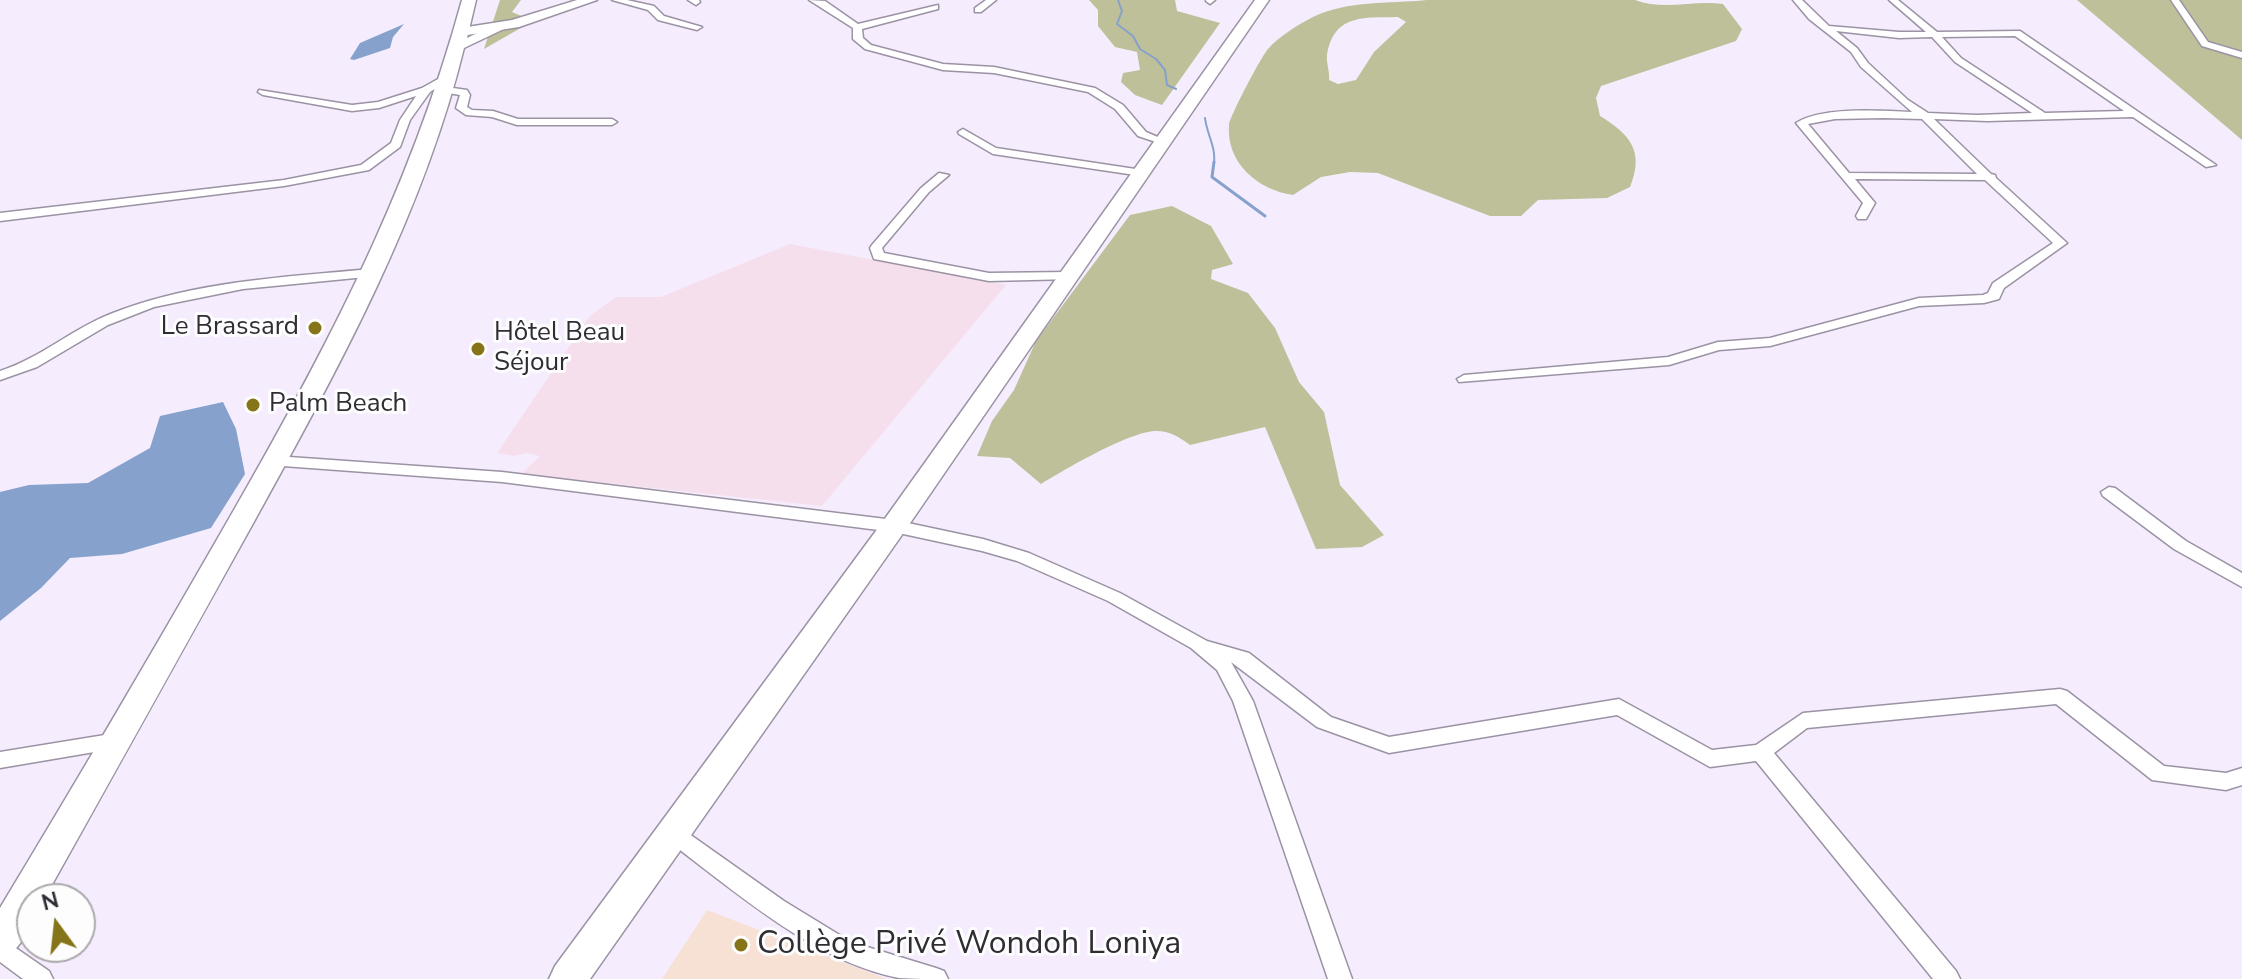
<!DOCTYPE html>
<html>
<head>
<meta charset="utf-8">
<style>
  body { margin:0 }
  #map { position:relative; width:2242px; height:979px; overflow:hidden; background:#f5ecfe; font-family:"Nunito Sans",sans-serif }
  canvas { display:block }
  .north { position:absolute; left:16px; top:883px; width:80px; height:80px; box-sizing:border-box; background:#fdfdfd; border:2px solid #aba9ac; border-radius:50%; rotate:345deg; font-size:22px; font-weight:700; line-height:32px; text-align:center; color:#2f2c33 }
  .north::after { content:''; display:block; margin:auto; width:28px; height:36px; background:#857518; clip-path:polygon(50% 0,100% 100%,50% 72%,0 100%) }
</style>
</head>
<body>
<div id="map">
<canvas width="2242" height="979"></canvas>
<div class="north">N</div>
</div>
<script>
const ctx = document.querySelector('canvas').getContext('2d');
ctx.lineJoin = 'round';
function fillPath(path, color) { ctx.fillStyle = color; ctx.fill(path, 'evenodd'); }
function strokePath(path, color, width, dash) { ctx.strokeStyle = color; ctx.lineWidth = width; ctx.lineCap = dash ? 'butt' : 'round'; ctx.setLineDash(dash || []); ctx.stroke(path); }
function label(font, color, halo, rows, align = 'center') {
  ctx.font = font + ' "Nunito Sans",sans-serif'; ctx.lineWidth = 6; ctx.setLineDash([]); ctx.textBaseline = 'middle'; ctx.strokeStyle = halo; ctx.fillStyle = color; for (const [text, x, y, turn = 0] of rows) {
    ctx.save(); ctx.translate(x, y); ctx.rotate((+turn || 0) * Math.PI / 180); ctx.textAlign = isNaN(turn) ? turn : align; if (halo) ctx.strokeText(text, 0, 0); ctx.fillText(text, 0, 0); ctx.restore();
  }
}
const industrial = new Path2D(`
  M790,244L1006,285L822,506L521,474L540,456L526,453L515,456L497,453L590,316L616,297H661Z`);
const education = new Path2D(`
  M707,910L887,979H662Z`);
const green = new Path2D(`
  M500,0H521L512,12L533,21L484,49Z
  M1089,0H1175L1177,11L1220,23L1162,105L1135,95L1121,82L1123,73L1140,70L1137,52L1115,47L1098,26V10Z
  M1427,0H1635C1664,11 1693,0 1723,4L1742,29L1736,41L1601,86L1596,98L1600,116C1629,134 1645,150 1630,187L1607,198L1538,200L1521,216H1490L1378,173L1350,172L1321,177L1293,195C1259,190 1226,164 1229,125C1230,116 1261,57 1268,49C1278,37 1299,24 1313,17C1349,0 1388,4 1427,0ZM1398,17L1406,22L1374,52L1356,80L1338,84L1329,80C1330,72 1326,62 1327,55C1334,13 1365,18 1398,17Z
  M2077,0H2242V140Z
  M1172,206L1211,226L1233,264L1212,270L1211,279L1248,293L1275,328L1299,382L1324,412L1340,485L1384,535L1362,547L1316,549L1265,427L1190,445C1179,437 1170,431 1156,431C1130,431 1064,470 1041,484L1010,458L977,456L992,421L1014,390L1036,341L1130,215Z`);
const water = new Path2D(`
  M404,24L393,37L390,48L354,60L350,59L360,43Z
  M223,402L236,429L245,474L211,528L122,554L70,558L41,588L0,621V492L29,485L88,483L150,448L160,416Z`);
const streamFar1 = new Path2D(`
  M1118,0L1122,11L1117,24L1133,36L1140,49L1156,59L1165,70L1167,85L1176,89
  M1205,118C1207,135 1216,146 1214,164`);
const stream = new Path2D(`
  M1214,162L1212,177L1265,216`);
const street = new Path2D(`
  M612,0H627L654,6L664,16L702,27L697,30L658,20L648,10Z
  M688,0H699L700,2L696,5Z
  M809,0L825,1L858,24L938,5V9L862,29L863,38L871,45L943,64L994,67L1095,88L1123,105L1146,132L1167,141L1162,144L1138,136L1115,109L1088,92L994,73L943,70L865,49L853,39V28Z
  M986,0H996L981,12H975V8Z
  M1215,0L1210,4L1206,1V0Z
  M1793,0H1802L1829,26L1899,32H1926L1889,0H1898L1937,32L2020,31L2216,165L2206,167L2133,117L1987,121L1934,119L1991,174L1995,175L1996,178L2067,243L2004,288L1999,299L1984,303L1919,306L1770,346L1719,350L1669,365L1459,382L1457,379L1464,375L1668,357L1718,342L1770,338L1919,298L1983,295L1988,293L1993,283L2053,243L1985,180L1855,179L1875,203L1866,219H1858L1856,216L1863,203L1796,123C1823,106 1880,111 1912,112L1861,67L1851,52L1809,19ZM1836,31L1899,38L1932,37L1955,62L2032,113L1977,115L1928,113L1908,100L1868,63L1857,48ZM2015,36L2124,111L2045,113L1961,58L1942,37ZM1883,118L1922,119L1977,174L1849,173L1808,124L1835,119Z
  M2171,0H2179L2208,42L2242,52V58L2202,46Z
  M447,74L450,75V79L430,92L410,120L400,147L369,170L284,186L0,221V213L284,180L361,165L391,143L400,120L416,96L379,108L352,111L263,95L258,92L259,90L352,105L378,102L422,88Z
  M446,87L467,90L470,95L467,107L472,110L493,111L518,119H612L617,122L612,125H517L492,117L466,115L456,108L460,95L442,92V88Z
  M963,129L996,148L1142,170L1148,173L1142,176L993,154L959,134L958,132Z
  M939,173L949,175L929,192L882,248L884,253L989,273L1069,272L1075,276L1074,279L989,281L874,259L870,248L872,245L921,188Z
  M371,269L376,270V276L243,289L154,307L108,325L37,367L0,380V371C41,358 73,328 113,313C195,281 285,277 371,269Z
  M275,456L502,472L894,520L983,539L1029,553L1120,593L1207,641L1249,653L1331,717L1389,737L1619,699L1712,750L1756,745L1803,713L2060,689L2067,691L2164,766L2226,773L2242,768V785L2226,790L2152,780L2056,704L1807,728L1774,753L1956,971L1960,979H1933L1756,761L1710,767L1617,715L1389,753L1317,727L1231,662L1253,701L1352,979H1328L1233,701L1217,670L1191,648L1108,601L1017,561L982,551L894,532L502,482L269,465L267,461Z
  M2109,487L2115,488L2186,541L2242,573V587L2174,549L2103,496L2101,492Z
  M117,733L124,735L127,741L124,747L0,768V752Z
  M671,823L678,826L784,901L851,942L936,968L944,971L948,979C932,979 914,979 899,978C812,961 733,889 664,838L660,832L664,826Z
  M0,937L49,971L53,979H23L0,962Z`);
const secondary = new Path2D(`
  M577,0H597L519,27L461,36L454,32L461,28L512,20Z`);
const primary = new Path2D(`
  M462,0H476L467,38L498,23H508L510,26L464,48C423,215 338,369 256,518C186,645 115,772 44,899H32C32,923 24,950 0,959V908C73,787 145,665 215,543C318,365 407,201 462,0Z
  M1255,0H1269L904,532L590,979H549L555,966L884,520Z`);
const markers = [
  [315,328,8,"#857518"],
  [478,349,8,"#857518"],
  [253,405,8,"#857518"],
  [741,945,8,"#857518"]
];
const poiNames = [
  ["Le Brassard",299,328,"right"],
  ["Hôtel Beau",494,334],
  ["Séjour",494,364],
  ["Palm Beach",269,405]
];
const nearPoinames = [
  ["Collège Privé Wondoh Loniya",757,945]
];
fillPath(industrial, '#f5dfec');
fillPath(education, '#f7e1d4');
fillPath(green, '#bdc098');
fillPath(water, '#86a1cb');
strokePath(streamFar1, '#86a1cb', 2);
strokePath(stream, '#86a1cb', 3);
strokePath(street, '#9b92a3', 3);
strokePath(secondary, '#9b92a3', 3);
strokePath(primary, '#9b92a3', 3);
fillPath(street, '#fff');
fillPath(secondary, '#fff');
fillPath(primary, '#fff');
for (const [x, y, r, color] of markers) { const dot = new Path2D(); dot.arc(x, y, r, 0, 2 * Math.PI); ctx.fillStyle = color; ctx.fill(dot); strokePath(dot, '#fdfdfd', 3); }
label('26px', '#2f2c33', '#fdfdfd', poiNames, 'left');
label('32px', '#2f2c33', '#fdfdfd', nearPoinames, 'left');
</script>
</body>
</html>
